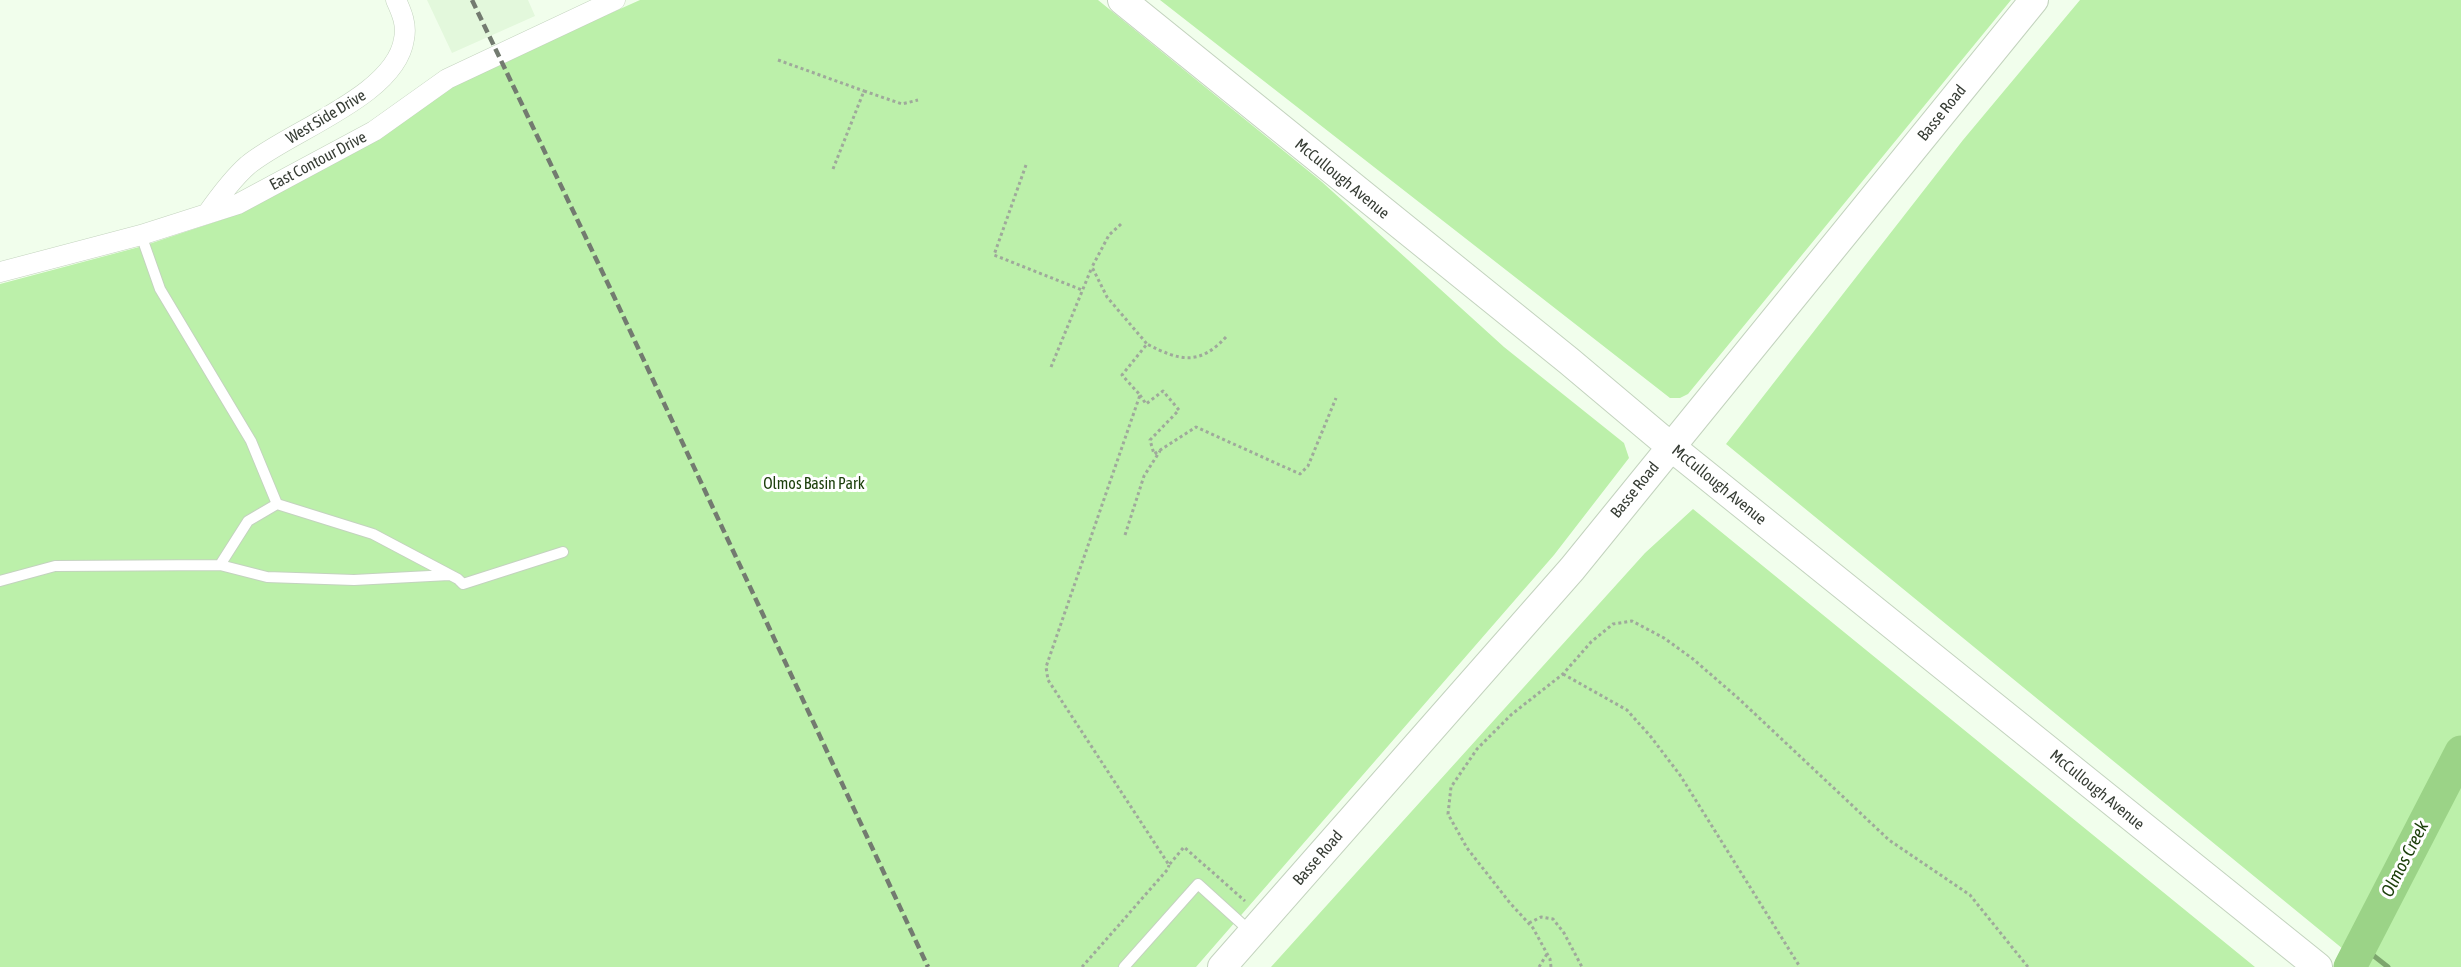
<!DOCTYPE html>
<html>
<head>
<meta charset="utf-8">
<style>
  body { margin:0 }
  canvas { display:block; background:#f1feec }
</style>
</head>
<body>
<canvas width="2461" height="967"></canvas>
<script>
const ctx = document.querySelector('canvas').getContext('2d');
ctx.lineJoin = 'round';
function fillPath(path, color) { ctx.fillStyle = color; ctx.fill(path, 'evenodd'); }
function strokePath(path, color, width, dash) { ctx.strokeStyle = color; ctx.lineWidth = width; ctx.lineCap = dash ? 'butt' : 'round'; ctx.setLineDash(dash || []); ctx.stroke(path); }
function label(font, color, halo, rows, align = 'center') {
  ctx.font = font + ' "Asap Condensed",sans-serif'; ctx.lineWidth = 6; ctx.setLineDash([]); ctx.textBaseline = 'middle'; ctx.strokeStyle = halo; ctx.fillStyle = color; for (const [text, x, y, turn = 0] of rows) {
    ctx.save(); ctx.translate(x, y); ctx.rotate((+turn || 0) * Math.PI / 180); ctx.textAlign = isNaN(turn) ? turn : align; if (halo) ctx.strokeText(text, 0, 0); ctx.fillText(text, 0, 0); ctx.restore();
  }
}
const built = new Path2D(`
  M427,0H528L535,16L452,53Z`);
const green = new Path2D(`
  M640,0H1098L1322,182L1504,347L1624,443L1629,458L1554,555L1196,967H0V284L143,246L242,213L372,139L446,87Z
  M1160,0H2011L1688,394L1680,398H1670Z
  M2080,0H2461V967H2365L1726,444L1963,140Z
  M1693,509L2255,967H1271L1645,553Z`);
const stream = new Path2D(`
  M2360,945L2388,967`);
const river = new Path2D(`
  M2350,967L2461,752`);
const path = new Path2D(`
  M778,60L864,91
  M1026,165L994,255L1082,290
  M833,169L864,91L902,104L918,100
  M1121,224L1109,235L1092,267L1107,297L1147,344
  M1226,337C1199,366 1180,361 1147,344L1122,375L1140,395L1046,667L1048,680L1169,865L1184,847L1245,901
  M1051,367L1092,267
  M1140,395L1146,404L1163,391L1179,410L1150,440L1154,454L1196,427L1300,474L1308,466L1336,398
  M1125,535L1144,476L1160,451
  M1563,674L1627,710L1651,737L1680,775L1800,967
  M1529,923L1541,917L1553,919L1564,933L1582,967
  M1082,967L1168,869L1169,865
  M1539,967L1547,954
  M1551,967L1550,959L1533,928L1510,903L1467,848L1448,814L1451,787L1477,749L1512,714L1563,674L1591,642L1613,624L1632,621L1664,638L1693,659L1738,698L1889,840L1970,895L2028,967`);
const service = new Path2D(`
  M141,235L160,289L251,441L277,504L373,534L458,579L463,584L563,552
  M220,565L267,577L354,580L449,575
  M0,581L55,566L220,565L248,521L277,504
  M1124,967L1198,884L1252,933`);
const minor = new Path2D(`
  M207,214C219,197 232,179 248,165C289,131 396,96 404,39C407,25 402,13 396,0
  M0,272L141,235L238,204L374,131L447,79L615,0`);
const secondary = new Path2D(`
  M1122,0L1569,361L1670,446L2318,967
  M1222,967L1572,569L2034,0`);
const rail = new Path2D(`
  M472,0L610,288L928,967`);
const streetNames = [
  ["Basse Road",1942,113,-51],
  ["West Side Drive",326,117,-31],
  ["East Contour Drive",318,161,-28],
  ["McCullough Avenue",1342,179,39],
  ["McCullough Avenue",1719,485,39],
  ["Basse Road",1635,490,-51],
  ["McCullough Avenue",2097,790,39],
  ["Basse Road",1318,858,-49]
];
const parkNames = [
  ["Olmos Basin Park",814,484]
];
const waterNames = [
  ["Olmos Creek",2405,859,-63]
];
fillPath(built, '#e3f8dc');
fillPath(green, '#bcf0aa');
strokePath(stream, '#7da66e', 5);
strokePath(river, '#9bd387', 33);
strokePath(service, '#c3d3be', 12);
strokePath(minor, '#c3d3be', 21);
strokePath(secondary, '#c3d3be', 30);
strokePath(path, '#9fa99b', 3, [3, 3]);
strokePath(service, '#fff', 10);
strokePath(minor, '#fff', 20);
strokePath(secondary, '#fff', 28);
strokePath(rail, '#737b70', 4.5, [9, 4.5]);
label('16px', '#373d35', '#fff', streetNames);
label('16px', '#1d400c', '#fff', parkNames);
label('italic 18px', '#1a3e09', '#fff', waterNames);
</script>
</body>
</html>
